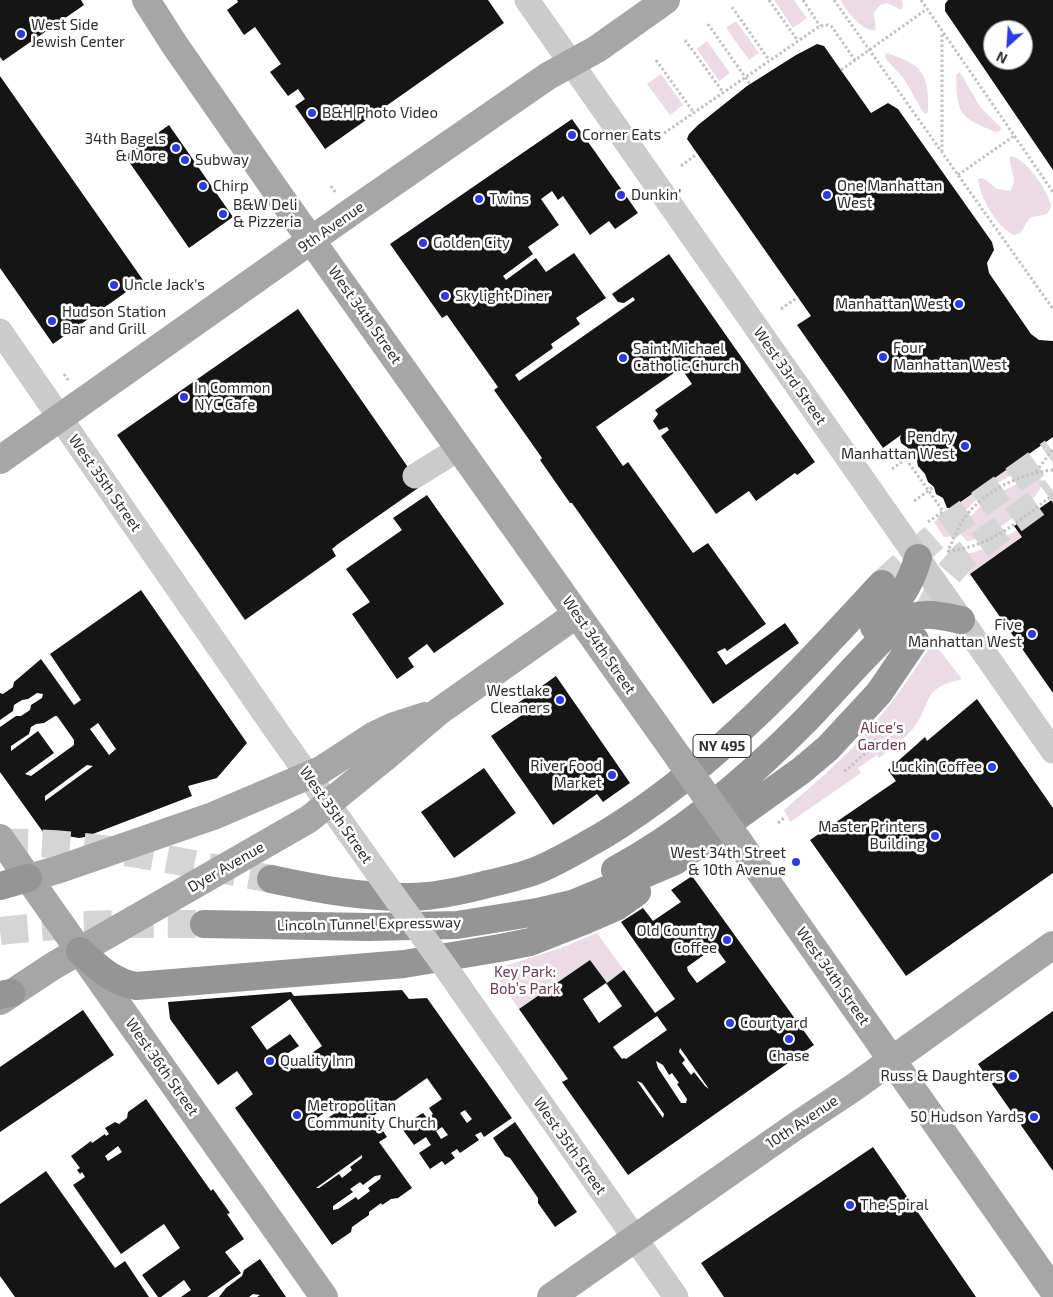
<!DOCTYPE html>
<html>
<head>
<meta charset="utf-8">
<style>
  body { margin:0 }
  #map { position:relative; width:1053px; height:1297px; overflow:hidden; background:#fff; font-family:"Exo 2",sans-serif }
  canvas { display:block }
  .north { position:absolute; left:983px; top:20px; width:50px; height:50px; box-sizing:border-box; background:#fff; border:1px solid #ababab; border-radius:50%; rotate:206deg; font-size:14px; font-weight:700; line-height:20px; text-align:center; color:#2e2e2e }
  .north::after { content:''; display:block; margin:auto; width:18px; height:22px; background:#2d3be7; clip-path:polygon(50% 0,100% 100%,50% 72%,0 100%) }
</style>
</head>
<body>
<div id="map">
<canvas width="1053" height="1297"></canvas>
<div class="north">N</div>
</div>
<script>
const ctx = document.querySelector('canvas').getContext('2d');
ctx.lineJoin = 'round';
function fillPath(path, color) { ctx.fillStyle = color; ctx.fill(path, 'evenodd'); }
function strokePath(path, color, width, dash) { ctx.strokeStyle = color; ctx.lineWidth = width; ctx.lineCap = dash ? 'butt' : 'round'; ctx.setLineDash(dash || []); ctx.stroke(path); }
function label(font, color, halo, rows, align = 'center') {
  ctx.font = font + ' "Exo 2",sans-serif'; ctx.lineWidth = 5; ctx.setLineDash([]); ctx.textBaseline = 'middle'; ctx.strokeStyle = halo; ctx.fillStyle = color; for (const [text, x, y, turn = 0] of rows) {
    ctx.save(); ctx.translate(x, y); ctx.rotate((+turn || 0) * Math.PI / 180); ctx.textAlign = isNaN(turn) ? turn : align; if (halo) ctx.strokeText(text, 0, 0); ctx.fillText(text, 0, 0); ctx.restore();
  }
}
const green = new Path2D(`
  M774,0H794L807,18L793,28Z
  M841,0H902L903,6L901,10L887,3L879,6L874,13L876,30C862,32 846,11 841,0Z
  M736,21L759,53L749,60L726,28Z
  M707,41L730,73L719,81L697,49Z
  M887,53C923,65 929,73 928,112L926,114L923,112L904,79L886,59L885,56Z
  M960,72L980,107L1001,128L1000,131L996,132C959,117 957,115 956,75Z
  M661,74L683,105L670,115L647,84Z
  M1012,156C1030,163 1044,187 1051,204C1051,218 1039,214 1030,218L1020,233L1014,235C998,229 979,196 978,179L983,178L997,189L1010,191C1019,179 1009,170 1010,157Z
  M1025,456L1032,468C1025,471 1017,473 1010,476C983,490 963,509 950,536L948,537H944L934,522L935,521Z
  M1037,477L1043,481C1038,504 990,539 967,541L961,535C970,505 1009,485 1037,477Z
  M1017,530L1022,537L970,574L959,559L960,555L975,552L987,547Z
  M933,642L962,679C920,690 935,697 915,726C905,739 892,748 879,758L877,755L858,768L861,773L790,822L784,810C803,793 823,777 841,759C877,725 907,683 933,642Z
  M597,933L624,970L607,983L590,960L519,1009L492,970L561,948Z`);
const building = new Path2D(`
  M0,0H81L84,5L3,61L0,57Z
  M237,0H488L504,23L325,149L295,106L305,99L298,89L288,96L270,72L281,64L255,27L244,35L227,10L238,2Z
  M948,0H1053V170L945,11V4ZM993,30H1023V60H993Z
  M817,44L824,46L871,113L888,103L898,109L992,242L994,250L987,263L989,273L1031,334L1039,340L1053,341V437L952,508H947L943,498L936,494L934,487L928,482L925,474L918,466L917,461L910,456L908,448L901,443L900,438L901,435L883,448L797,325L811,316L687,139L689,134L698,125L747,86L796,55Z
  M0,76L143,280L53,344L0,268Z
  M572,119L638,213L615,229L609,221L590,235L563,196L558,200L552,191L541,199L559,225L528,247L533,254L503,276L506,280L536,258L546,272L574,253L606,298L576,318L580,324L551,344L553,348L515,375L519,381L635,300L633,297L624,303L618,302L612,294L669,254L815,462L797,475L795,473L756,501L749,491L716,514L661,436L669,430L667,427L659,430L653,421L658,414L655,410L692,384L681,368L596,427L623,466L628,462L693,553L708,543L766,624L727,651L725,648L717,652L726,665L785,623L799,643L713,704L572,503H570L540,460L542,458L494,390L498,387L447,315L442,318L390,244Z
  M169,125L233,217L189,248L125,156Z
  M298,309L421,486L338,544L332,549L336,556L245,620L117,435Z
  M427,495L504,604L434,653L427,644L408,658L414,667L397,679L352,614L370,602L346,569L402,530L393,518Z
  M1053,499V693L970,574L1022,537L1014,526Z
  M141,590L247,743L217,778L188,786L192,796L85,837L79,838L43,832L0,772V727L16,716H21L30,710L31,705L42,698L43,694L37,693L28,699L22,700L14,705L13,711L0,720V693L3,694L13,687L14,682L41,659L74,705L81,700L50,654ZM55,716H57L74,740V745L31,776L25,774L54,753L38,731L11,751V746L29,734L31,727L36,724L44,723ZM98,723L116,749L109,755L90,729ZM87,765L93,766L45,801V796Z
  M556,676L630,783L603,802L597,794L553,825L491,736L525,713L518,703Z
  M977,699L1053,808V873L906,976L810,840L896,781L888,770L925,737L927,741Z
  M484,768L516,813L454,858L421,812Z
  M692,876L814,1045L628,1175L562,1082L568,1079L519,1009L590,960L607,983L624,970L655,1013L675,999L621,922L643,908L653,921L681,902L671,890ZM715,947L726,962L697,983L688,971L687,967ZM606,983L622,1006L599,1023L583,999ZM657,1016L667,1030L626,1059L624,1058L622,1059L613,1047ZM680,1048L709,1089L705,1086L694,1072L691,1075L682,1063L685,1060L679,1052ZM656,1061L663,1065L669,1075L672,1073L679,1083L677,1084L687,1099L686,1103H681L658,1068ZM637,1081L642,1083L664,1114L663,1118Z
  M402,990L409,999L427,998L512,1118L484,1137L481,1132L475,1135L479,1140L460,1153L457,1149L451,1153L455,1158L445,1165L442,1161L430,1169L419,1153L431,1145L429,1142L426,1137L414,1145L403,1130L415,1122L413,1119L423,1113L427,1118L433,1114L429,1108L442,1099L427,1078L373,1116L387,1137L379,1142L412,1188L398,1198L391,1199L382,1205L381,1203L369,1212V1215L352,1227L351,1232L332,1245L235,1108L253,1094L237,1071L218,1085L170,1019L168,1002L291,992L294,996ZM290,999L322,1046L293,1066L285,1055L299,1046L290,1034L267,1050L251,1027ZM332,1107L335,1113L318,1125L316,1122L311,1126L309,1124ZM465,1110L472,1119L467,1123L460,1113ZM442,1127L448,1135L441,1139L436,1131ZM362,1155V1158L350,1167L352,1170L342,1178L339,1174L319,1188H316ZM381,1175L380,1179L368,1188L370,1191L358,1200L356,1197L338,1209L333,1210V1206L353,1192L350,1189L360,1182L363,1185L375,1176Z
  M83,1010L114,1055L0,1132V1067Z
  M1053,1011V1171L978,1064Z
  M146,1099L211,1191L213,1189L230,1213L227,1214L244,1239L225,1252L241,1273L207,1297H181L191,1290L184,1280L161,1297H158L142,1275L180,1248L164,1224L121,1254L73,1185L85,1177L82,1172L80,1174L77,1170L80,1168L71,1156L91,1141L92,1143L105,1134L106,1136L109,1134L105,1128L115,1122L119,1124L127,1118L128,1112ZM118,1146L122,1152L108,1161L105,1156Z
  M515,1122L577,1212L555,1227L538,1203V1198L510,1158L505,1156L493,1138Z
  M873,1147L976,1297H724L701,1263Z
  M46,1171L115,1268L125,1261L149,1297H15L0,1276V1204Z
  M260,1259L286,1297H257L260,1295L253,1294L249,1297H219L226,1288L242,1276L244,1270Z`);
const highwayTunnel = new Path2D(`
  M882,584L941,531L1053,452
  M929,610L945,578L964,556L1053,491
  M0,843C92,841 181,862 271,879
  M0,931C68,923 136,924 204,924`);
const path = new Path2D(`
  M769,0L798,41
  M803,0L820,26
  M834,0L1053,309
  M921,0L1053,192
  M732,7L769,60
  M708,24L750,84
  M685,40L723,92
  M656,60L694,113
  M841,70L927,9
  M660,136L820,26L828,25L832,27L855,60
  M942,152V33
  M681,166L697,154
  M958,175L1014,136
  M331,186L335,192
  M781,309L798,297
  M64,374L69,381
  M906,459L943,511L928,522
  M892,469L910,456
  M1053,470C1022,473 985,490 966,516C959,526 953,539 948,551C992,547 1019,520 1053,495
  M1036,472L1053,449
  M914,501L934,487
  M844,771C854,766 859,755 871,751L877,735
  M778,823L785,817`);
const minor = new Path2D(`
  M527,0L1053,751
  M0,331L280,736L379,875
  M415,476L460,448
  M453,978L676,1297`);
const major = new Path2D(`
  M146,0L174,44L279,195L679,758
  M0,460L351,212L548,76L597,49L666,0
  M0,838L324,1297
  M739,842L1053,1290
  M28,878L57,870L213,816L321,770L373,736L394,726L425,716
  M0,1001L53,966L309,819L383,759L438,712L577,614
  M551,1297L796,1126L853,1088L1053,945`);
const highway = new Path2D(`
  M874,627C896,603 909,590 918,558
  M615,870C687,831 749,778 806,720C837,688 865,654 898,624C919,610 937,615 961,620
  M271,879C317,889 366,898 413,897C437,896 461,891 484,885C501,881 519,877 535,871C558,862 580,848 602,836C710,771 797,676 882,584
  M0,886L28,878
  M204,924L368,927L457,925L537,912L575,903L604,891L675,861L802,770L828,748L879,693L915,640
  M80,951C97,966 112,982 136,986L404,964L500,948L530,942L586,920L616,907L637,892
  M0,995L11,993`);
const minorBridge = new Path2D(`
  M379,875L453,978`);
const majorBridge = new Path2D(`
  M679,758L739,842`);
const markers = [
  [21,34,5,"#2d3be7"],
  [312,113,5,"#2d3be7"],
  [572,135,5,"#2d3be7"],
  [176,148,5,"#2d3be7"],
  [185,160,5,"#2d3be7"],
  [203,186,5,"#2d3be7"],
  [621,195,5,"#2d3be7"],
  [827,195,5,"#2d3be7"],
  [479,199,5,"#2d3be7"],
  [223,214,5,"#2d3be7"],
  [423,243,5,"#2d3be7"],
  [114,285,5,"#2d3be7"],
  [445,296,5,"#2d3be7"],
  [959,304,5,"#2d3be7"],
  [52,321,5,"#2d3be7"],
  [883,357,5,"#2d3be7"],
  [623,358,5,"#2d3be7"],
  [184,397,5,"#2d3be7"],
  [965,446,5,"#2d3be7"],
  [1032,634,5,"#2d3be7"],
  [560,700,5,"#2d3be7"],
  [992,767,5,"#2d3be7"],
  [612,775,5,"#2d3be7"],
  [935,836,5,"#2d3be7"],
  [796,862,5,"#2d3be7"],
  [727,940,5,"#2d3be7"],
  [730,1023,5,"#2d3be7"],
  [789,1039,5,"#2d3be7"],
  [270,1061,5,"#2d3be7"],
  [1013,1076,5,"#2d3be7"],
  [297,1115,5,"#2d3be7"],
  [1034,1117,5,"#2d3be7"],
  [850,1205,5,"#2d3be7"]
];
const shields = [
  [722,746,58]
];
const shieldNames = [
  ["NY 495",722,746]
];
const poiNames = [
  ["West Side",31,25],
  ["Jewish Center",31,42],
  ["B&H Photo Video",322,113],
  ["Corner Eats",582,135],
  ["34th Bagels",166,139,"right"],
  ["& More",166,156,"right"],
  ["Subway",195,160],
  ["Chirp",213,186],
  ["One Manhattan",837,186],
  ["West",837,203],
  ["Dunkin'",631,195],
  ["Twins",489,199],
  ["B&W Deli",233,205],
  ["& Pizzeria",233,222],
  ["Golden City",433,243],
  ["Uncle Jack's",124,285],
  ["Skylight Diner",455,296],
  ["Manhattan West",949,304,"right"],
  ["Hudson Station",62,312],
  ["Bar and Grill",62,329],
  ["Four",893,348],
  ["Manhattan West",893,365],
  ["Saint Michael",633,349],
  ["Catholic Church",633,366],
  ["In Common",194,388],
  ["NYC Cafe",194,405],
  ["Pendry",955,437,"right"],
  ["Manhattan West",955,454,"right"],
  ["Five",1022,625,"right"],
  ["Manhattan West",1022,642,"right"],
  ["Westlake",550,691,"right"],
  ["Cleaners",550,708,"right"],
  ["River Food",602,766,"right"],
  ["Market",602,783,"right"],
  ["Luckin Coffee",982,767,"right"],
  ["Master Printers",925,827,"right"],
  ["Building",925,844,"right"],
  ["West 34th Street",786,853,"right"],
  ["& 10th Avenue",786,870,"right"],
  ["Old Country",717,931,"right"],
  ["Coffee",717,948,"right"],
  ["Courtyard",740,1023],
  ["Chase",789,1056,"center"],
  ["Quality Inn",280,1061],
  ["Russ & Daughters",1003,1076,"right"],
  ["Metropolitan",307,1106],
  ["Community Church",307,1123],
  ["50 Hudson Yards",1024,1117,"right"],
  ["The Spiral",860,1205]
];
const streetNames = [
  ["9th Avenue",331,227,-35],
  ["West 34th Street",365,315,55],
  ["West 33rd Street",790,376,55],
  ["West 35th Street",105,483,55],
  ["West 34th Street",599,645,55],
  ["West 35th Street",336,815,55],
  ["Dyer Avenue",226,867,-30],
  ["Lincoln Tunnel Expressway",369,924,-1],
  ["West 34th Street",833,976,55],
  ["West 36th Street",162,1067,55],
  ["10th Avenue",802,1122,-34],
  ["West 35th Street",570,1146,55]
];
const parkNames = [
  ["Alice's",882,728],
  ["Garden",882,745],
  ["Key Park:",525,972],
  ["Bob’s Park",525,989]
];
fillPath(green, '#ebdbe4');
fillPath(building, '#151515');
strokePath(highwayTunnel, '#d5d5d5', 28, [28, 14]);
strokePath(path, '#c2c2c2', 3, [2.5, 2.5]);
strokePath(minor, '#cbcbcb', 25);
strokePath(major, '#a6a6a6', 28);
strokePath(highway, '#959595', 28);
strokePath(minorBridge, '#cbcbcb', 25);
strokePath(majorBridge, '#a6a6a6', 28);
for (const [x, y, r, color] of markers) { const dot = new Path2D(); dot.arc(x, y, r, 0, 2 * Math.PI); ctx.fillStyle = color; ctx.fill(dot); strokePath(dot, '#fff', 2); }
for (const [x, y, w] of shields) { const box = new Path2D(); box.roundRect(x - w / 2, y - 11.5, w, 23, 4); ctx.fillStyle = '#fff'; ctx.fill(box); strokePath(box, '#2e2e2e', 1); }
label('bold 14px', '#2e2e2e', null, shieldNames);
label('15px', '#2e2e2e', '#fff', poiNames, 'left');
label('15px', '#2e2e2e', '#fff', streetNames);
label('15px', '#6a3b51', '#fff', parkNames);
</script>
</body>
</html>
